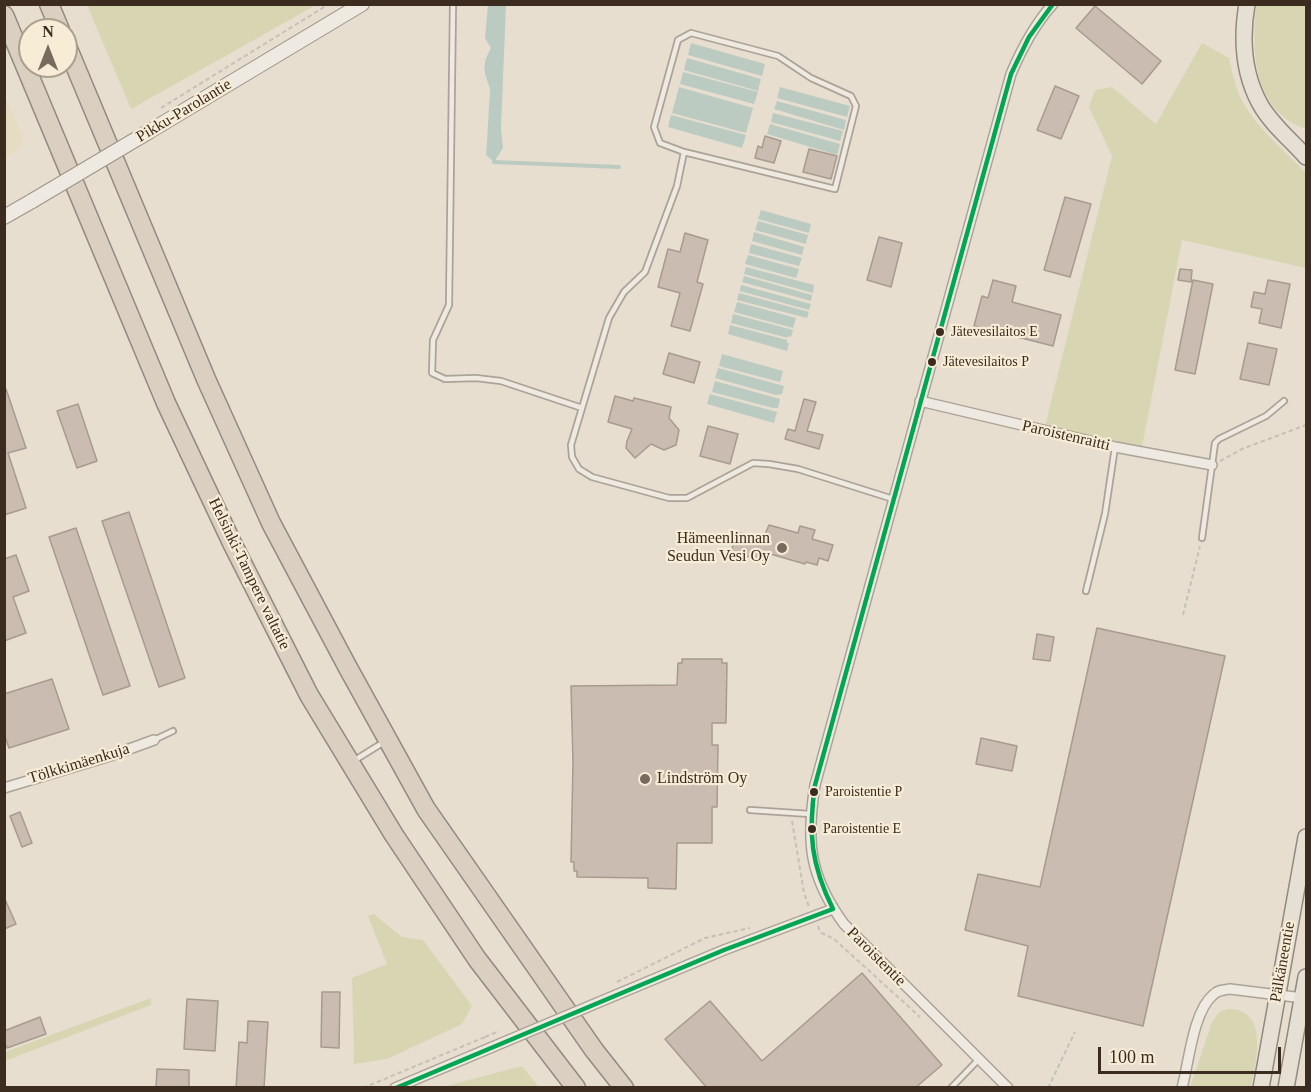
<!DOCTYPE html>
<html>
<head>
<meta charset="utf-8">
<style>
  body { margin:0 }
  #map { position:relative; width:1311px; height:1092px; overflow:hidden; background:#e7ded0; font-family:Georgia,serif }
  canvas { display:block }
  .frame { position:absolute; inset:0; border:6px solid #3c2c1f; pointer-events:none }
  .north { position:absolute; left:18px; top:18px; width:60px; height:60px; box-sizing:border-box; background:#f7ecd6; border:2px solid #ac9f8d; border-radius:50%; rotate:0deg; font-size:16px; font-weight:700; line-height:24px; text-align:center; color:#3c2c1f }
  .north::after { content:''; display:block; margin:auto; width:21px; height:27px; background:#786a5d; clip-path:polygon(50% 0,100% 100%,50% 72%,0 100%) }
  .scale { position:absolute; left:1098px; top:1047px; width:183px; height:27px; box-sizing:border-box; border:3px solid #3c2c1f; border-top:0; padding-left:8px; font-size:18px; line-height:21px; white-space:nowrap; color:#3c2c1f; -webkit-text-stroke:4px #f7ecd6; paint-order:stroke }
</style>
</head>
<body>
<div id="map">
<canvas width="1311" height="1092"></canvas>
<div class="frame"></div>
<div class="north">N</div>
<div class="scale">100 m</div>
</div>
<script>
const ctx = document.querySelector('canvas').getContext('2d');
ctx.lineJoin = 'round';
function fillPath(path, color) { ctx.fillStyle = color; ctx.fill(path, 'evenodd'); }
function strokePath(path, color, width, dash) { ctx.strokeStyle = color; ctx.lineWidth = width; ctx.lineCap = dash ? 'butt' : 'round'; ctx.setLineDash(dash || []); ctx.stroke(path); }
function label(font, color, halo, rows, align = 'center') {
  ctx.font = font + ' Georgia,serif'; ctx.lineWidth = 4.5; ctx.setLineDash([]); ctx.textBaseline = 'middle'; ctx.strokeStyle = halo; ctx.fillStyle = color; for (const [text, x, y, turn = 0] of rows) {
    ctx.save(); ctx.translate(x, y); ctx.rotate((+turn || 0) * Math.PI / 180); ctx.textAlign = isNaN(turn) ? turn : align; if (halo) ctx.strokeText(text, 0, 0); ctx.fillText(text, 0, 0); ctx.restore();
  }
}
const farmland = new Path2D(`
  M5,96L22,135L23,144L19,149L5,158Z`);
const green = new Path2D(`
  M87,5H316L131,109Z
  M1256,5H1306V129C1252,110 1252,52 1256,5Z
  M1202,43L1229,58C1232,72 1235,86 1241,99C1256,127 1284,150 1306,173V268L1182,240L1142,447L1045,426L1112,156L1089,107L1095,90L1112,87L1156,124Z
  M374,914L402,937L423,940L472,1006L462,1024L387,1059L354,1064L352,978L387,964L368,916Z
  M151,998V1005L5,1061V1052Z
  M1228,1009C1270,1009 1256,1062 1251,1087H1190L1212,1022L1219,1012Z
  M522,1066L539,1087H443Z`);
const water = new Path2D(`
  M488,5H506L501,128L503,148L494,162L486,155C488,134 488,114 490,93C491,89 488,84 487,80C482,67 485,59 491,48L485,38Z
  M691,43L765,64L762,76L688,55Z
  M687,58L761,79L758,91L684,70Z
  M683,72L758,92L754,104L680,84Z
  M679,87L753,108L746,133L672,113Z
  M780,87L850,106L847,117L777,98Z
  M777,101L846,120L844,130L774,109Z
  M773,113L843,131L840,141L771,122Z
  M671,115L746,135L742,148L668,127Z
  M770,124L840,144L837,155L767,134Z
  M761,210L811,224L809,233L758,219Z
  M758,221L808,235L806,244L755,230Z
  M754,232L804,247L802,255L752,241Z
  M751,244L802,258L799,266L749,253Z
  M748,255L799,269L796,278L745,264Z
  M746,267L814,285L813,293L744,274Z
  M744,276L812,295L811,301L742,282Z
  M741,285L811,304L809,310L740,291Z
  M739,293L809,312L807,318L737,300Z
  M737,302L796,318L793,328L734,312Z
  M733,314L793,330L791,337L788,336V338L731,323Z
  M730,325L787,340V343H789L787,351L728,334Z
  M722,354L783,371L780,382L719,366Z
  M718,368L784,386L782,394L776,395L715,378Z
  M715,381L780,399L778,408H773L712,392Z
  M710,394L777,412L774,423L707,404Z`);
const stream = new Path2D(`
  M494,160V162L619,167`);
const building = new Path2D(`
  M1095,6L1161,61L1142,84L1076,28Z
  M1055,86L1079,96L1061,139L1037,130Z
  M765,136L781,141L774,163L755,158L758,146L762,148Z
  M809,149L837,156L831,179L803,172Z
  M1065,197L1091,204L1070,277L1044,270Z
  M685,233L708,240L697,282L703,284L690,331L671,326L680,293L658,287L668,249L680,252Z
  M879,237L902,243L891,287L867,280Z
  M1180,269L1192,270L1191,282L1178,280Z
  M993,280L1016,286L1012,302L1061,315L1053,346L974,326L982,296L988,298Z
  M1193,280L1213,284L1195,374L1175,370Z
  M1268,280L1290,284L1281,328L1259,323L1262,309L1251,307L1254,292L1265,294Z
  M1248,343L1277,349L1269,385L1240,379Z
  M669,353L700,362L694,383L663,374Z
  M4,389H6L26,448L8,453L26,508L4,515Z
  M615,396L633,401L634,398L671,407L669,418L679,430L676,445L664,450L651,444L635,458L626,448L627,441L632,429L608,422Z
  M804,399L816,402L807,431L823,435L819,449L785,439L788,429L795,431Z
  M78,404L97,461L77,468L57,411Z
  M708,426L738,434L730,464L700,456Z
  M129,512L185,678L159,687L102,521Z
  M769,525L798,533L800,526L815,530L812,539L833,545L828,561L819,558L817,565L806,562L805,564L767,553L765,561L731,552L737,532L763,539Z
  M76,528L130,686L103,695L49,537Z
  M16,555L29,591L13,597L26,633L4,641V559Z
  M1097,628L1225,656L1143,1026L1018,996L1028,946L965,930L978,874L1040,887Z
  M1037,634L1054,637L1050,661L1033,659Z
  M682,659H722V663H727L726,723H712V745H718L717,807H712V843H677L676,889L648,888V878L577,877V871H574V862H571L573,762L571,686L677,685L678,663H682Z
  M52,679L69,729L9,748L4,734V694Z
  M981,738L1017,746L1012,771L976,764Z
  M20,812L32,843L22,847L10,816Z
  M4,897L16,924L4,929Z
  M862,973L942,1065L915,1088H707L665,1039L710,1001L762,1061Z
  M322,992H340L339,1048L321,1047Z
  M187,999L218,1001L215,1051L184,1049Z
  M40,1017L46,1034L7,1048L4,1041V1031Z
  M248,1021L268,1022L264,1088H236L239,1042L247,1043Z
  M157,1069L189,1070V1088H156Z`);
const path = new Path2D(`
  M161,108L329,4
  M1220,461L1242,449L1306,425
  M1183,615L1200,546
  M792,821L804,893L809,907
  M818,926L820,932L834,939L920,1017
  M617,982L705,938L750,928
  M363,1088L485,1037
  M1048,1088L1075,1032`);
const service = new Path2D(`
  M453,4L449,305L433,340L432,373L445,379L476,378L501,381L582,408L571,445L572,457L579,469L592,477L669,498H687L753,463L769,464L798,469L893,499
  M582,408L609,318L624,292L645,272L677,186L684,152L660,143L654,127L678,40L691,33L778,56L811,78L851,96L856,106L835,189L684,152
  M1202,538L1215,443L1219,439L1266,416L1284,401
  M1086,591L1105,514L1115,447
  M154,740L173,731
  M355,760L384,742
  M750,810L810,814
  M951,1088L979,1059`);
const minor = new Path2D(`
  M920,401L1115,447L1212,465
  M4,788L110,756L154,740
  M616,995L724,950L833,909
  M395,1088L490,1048
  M1008,1088L844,924C809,876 806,842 815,785L1011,74C1022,48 1034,25 1053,4
  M1182,1088C1189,1062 1193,1012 1213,995C1218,990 1223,990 1230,989L1303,998`);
const secondary = new Path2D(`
  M150,131L362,4
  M4,217L32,201`);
const primary = new Path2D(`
  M1247,4C1241,39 1243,73 1260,104C1271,124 1291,140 1306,157
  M1261,1088L1306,837
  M1286,1088L1306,977`);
const motorway = new Path2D(`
  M49,4L60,30
  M4,15L166,403L232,543L309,695L394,835L477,959L576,1088
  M66,44L206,379L271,523L347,666L426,809L594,1050L624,1088`);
const pathBridge = new Path2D(`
  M485,1037L499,1031`);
const minorBridge = new Path2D(`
  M490,1048L616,995`);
const secondaryBridge = new Path2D(`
  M32,201L150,131`);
const bus1 = new Path2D(`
  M833,909C811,865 808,833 815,785L1011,74L1029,37L1053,4
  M396,1088L724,950L833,909`);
const markers = [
  [940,332,5,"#3c2c1f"],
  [932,362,5,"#3c2c1f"],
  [782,548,6,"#786a5d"],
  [645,779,6,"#786a5d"],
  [814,792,5,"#3c2c1f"],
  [812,829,5,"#3c2c1f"]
];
const busNames = [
  ["Jätevesilaitos E",951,332],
  ["Jätevesilaitos P",943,362],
  ["Paroistentie P",825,792],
  ["Paroistentie E",823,829]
];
const streetNames = [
  ["Pikku-Parolantie",184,111,-31],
  ["Paroistenraitti",1066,436,13],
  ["Helsinki-Tampere valtatie",249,574,64],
  ["Tölkkimäenkuja",79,764,-17],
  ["Paroistentie",876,957,45],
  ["Pälkäneentie",1283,962,-80]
];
const poiNames = [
  ["Hämeenlinnan",770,539],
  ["Seudun Vesi Oy",770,557],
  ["Lindström Oy",657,779,"left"]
];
fillPath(farmland, '#e6dcc1');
fillPath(green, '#d8d5b2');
fillPath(water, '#bbcbc1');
strokePath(stream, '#bbcbc1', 4);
fillPath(building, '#cabcb1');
strokePath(building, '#a79a8f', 1.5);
strokePath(service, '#aca398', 8);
strokePath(minor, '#aca398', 12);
strokePath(secondary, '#9c9388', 16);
strokePath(primary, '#92897f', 18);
strokePath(motorway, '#92897f', 21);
strokePath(path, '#c7c0b8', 2, [4.5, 3]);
strokePath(service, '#efeae1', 4.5);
strokePath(minor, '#efeae1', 9);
strokePath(secondary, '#efeae1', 14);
strokePath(primary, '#e6dfd3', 15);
strokePath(motorway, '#dacfc1', 18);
strokePath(minorBridge, '#aca398', 12, []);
strokePath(secondaryBridge, '#9c9388', 16, []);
strokePath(pathBridge, '#c7c0b8', 2, [4.5, 3]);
strokePath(minorBridge, '#efeae1', 9);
strokePath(secondaryBridge, '#efeae1', 14);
strokePath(bus1, '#00a651', 4.5);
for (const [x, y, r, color] of markers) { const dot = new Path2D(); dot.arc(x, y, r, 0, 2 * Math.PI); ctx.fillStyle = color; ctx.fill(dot); strokePath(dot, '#f7ecd6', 2); }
label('14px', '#3c2c1f', '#f7ecd6', busNames, 'left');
label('16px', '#3c2c1f', '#f7ecd6', streetNames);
label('16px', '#3c2c1f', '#f7ecd6', poiNames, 'right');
</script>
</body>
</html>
